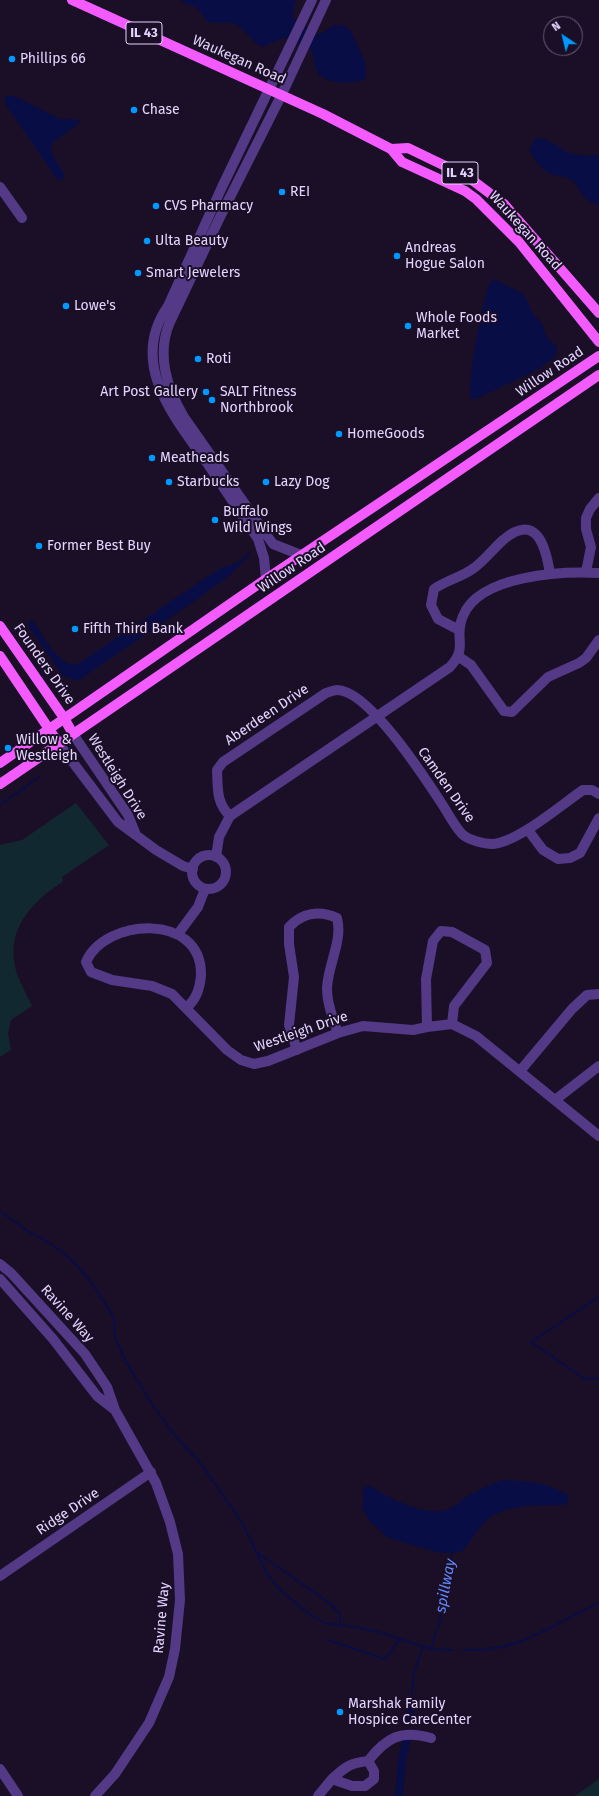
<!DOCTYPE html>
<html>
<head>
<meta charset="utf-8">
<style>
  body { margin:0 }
  #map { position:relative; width:599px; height:1796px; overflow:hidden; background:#1a0f27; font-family:"Fira Sans",sans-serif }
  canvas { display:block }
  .north { position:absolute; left:543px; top:16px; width:40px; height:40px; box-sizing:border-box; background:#1a0f27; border:1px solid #6c5e7d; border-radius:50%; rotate:325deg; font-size:11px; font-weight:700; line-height:16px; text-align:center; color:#e6d4ff }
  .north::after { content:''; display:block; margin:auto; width:14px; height:18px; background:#09f; clip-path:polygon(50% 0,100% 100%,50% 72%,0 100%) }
</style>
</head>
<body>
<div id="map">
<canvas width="599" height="1796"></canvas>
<div class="north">N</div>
</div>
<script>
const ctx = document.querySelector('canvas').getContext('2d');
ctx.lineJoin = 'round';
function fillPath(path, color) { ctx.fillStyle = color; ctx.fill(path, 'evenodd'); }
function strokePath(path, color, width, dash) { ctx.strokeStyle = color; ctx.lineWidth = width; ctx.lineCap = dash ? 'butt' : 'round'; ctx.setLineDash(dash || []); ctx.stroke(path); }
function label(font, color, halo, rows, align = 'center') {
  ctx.font = font + ' "Fira Sans",sans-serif'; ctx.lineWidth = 4; ctx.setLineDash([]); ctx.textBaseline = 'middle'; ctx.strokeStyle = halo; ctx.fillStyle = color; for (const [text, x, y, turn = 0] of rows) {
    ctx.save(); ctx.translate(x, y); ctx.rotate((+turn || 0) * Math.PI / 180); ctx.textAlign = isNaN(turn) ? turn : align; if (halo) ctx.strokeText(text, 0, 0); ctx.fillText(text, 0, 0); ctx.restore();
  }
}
const green = new Path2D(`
  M76,803L109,845L62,877L63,880L62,882C29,904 4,932 17,974C21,985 27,995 32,1006L11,1020L8,1033L11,1050L0,1057V845L22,840Z
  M599,1779V1796H575Z`);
const water = new Path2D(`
  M180,0H296L292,17L315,34H320L335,25L346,26L351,31L365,62L366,74L365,79C355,85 324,84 318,73C313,65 315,54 309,47L287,38L280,39L263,47C252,43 247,31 237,25C228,20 218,25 209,22C203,20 202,11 197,8C191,4 185,5 180,0Z
  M7,96H14L60,119L80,120C78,127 57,137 51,145L53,156L64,174L63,180L57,179L6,105L4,99Z
  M538,138C550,139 557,147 567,152C577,156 589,156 599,155V205C577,198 582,187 570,179C564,176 555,176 549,173C540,169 534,157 529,150L534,140Z
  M494,279L522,293L527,300L533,314L543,325L546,336L557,347V351L554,358L537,370L476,399H471C466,387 483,296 490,283C491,281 493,280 494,279Z
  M249,552L250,555L230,575L203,595L78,681L63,676L29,627V620L33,621C44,636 55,663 76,665L219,569L238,562Z
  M503,1480C524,1481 552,1482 569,1497L567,1503L563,1505C537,1506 503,1503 484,1523C475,1532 470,1544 461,1552L440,1553L388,1538L370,1521L362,1508L364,1496L362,1491L365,1487L370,1486C388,1498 428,1518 448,1509C455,1507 460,1501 466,1497C478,1490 490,1484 503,1480Z`);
const stream = new Path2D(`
  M0,805L39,777
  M0,1211L26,1230L53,1245L74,1262L92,1283L113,1316L116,1340L126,1362L154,1407L176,1437L202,1465L244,1526L267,1574L282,1592L311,1615L327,1624L344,1625L379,1632L431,1649L453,1650
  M599,1297L531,1342L585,1379H599
  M258,1553L332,1605L340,1614V1624
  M438,1628L453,1550
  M328,1640L385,1659L400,1639
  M431,1649L436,1632
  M463,1650C519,1653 551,1625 599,1603
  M410,1713L414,1672L423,1647`);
const canal = new Path2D(`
  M409,1718L410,1713
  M399,1796L402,1761L406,1741`);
const minor = new Path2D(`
  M0,187L22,218
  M301,555L273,544L184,417C167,389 156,354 170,322L221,215L282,94L326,0
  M586,572L591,547L586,529V518L590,509L599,498
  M266,579L264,558L258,539C241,514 224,488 207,463C174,417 128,363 168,306L222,187L312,0
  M459,630L438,619L431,605L434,589C447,580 462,577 474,568C485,560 493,549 503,540C537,511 546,548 550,574
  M459,657L471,665L504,711L512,712L548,677L579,663L586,658L599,640
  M73,734L128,815L136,835
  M59,744L118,822L156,850L183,866L193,869
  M230,816C216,803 218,788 217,770L223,762L326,693C329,692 334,690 337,690C368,690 423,775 440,801C447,811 453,824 462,834C468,840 484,844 493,844C518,842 561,805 583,790H592L599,794
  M528,830L543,850L558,859L570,858L580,853L599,818
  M192 872a17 17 0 1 1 34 0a17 17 0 1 1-34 0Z
  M216,857L219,837L230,816L450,667C469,646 453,639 463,616C479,575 562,571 599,573
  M178,934L198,907L205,889
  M187,1007C197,999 200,988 201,975C202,912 105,918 86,962L91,972L112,980L152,986L172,994L227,1050L241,1060L254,1064L268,1061L338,1033L363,1026L413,1030L427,1027L452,1024L476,1036L599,1136
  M427,1027L426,979L433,941L441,931L452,932L485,950L487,963L454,1006L452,1024
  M297,1050L289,1025L294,977L289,944V927C302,913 319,910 337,918C343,941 328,964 327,988C327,1003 333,1019 338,1033
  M520,1071L572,1009L587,995L599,994
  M555,1100L599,1066
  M0,1264L11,1273L85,1354L107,1387L115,1410L156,1483L170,1522L178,1554L180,1600L175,1649L169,1677L149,1723L115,1774L95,1796
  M0,1279L53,1339L97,1396L115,1410
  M0,1576L151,1472
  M368,1761C386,1738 401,1729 431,1738
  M0,1769L18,1796
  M318,1796L332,1779L352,1786H365L374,1779V1771L368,1761C350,1763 345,1767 332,1779`);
const major = new Path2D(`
  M72,0L323,114L391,149L402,162L465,191L476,199L519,242L599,342
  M391,149L408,148L468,177L504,204L599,313
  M0,626L64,718L73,734
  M0,656L59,744
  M0,763L266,579L599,356
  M0,784L599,375`);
const markers = [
  [12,59,4,"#09f"],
  [134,110,4,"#09f"],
  [282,192,4,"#09f"],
  [156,206,4,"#09f"],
  [147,241,4,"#09f"],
  [397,256,4,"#09f"],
  [138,273,4,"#09f"],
  [66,306,4,"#09f"],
  [408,326,4,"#09f"],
  [198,359,4,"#09f"],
  [206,392,4,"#09f"],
  [212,400,4,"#09f"],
  [339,434,4,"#09f"],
  [152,458,4,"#09f"],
  [169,482,4,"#09f"],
  [266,482,4,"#09f"],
  [215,520,4,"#09f"],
  [39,546,4,"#09f"],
  [75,629,4,"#09f"],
  [8,748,4,"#09f"],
  [340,1712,4,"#09f"]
];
const shields = [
  [144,33,36],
  [460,173,36]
];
const shieldNames = [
  ["IL 43",144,33],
  ["IL 43",460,173]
];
const poiNames = [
  ["Phillips 66",20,59],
  ["Chase",142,110],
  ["REI",290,192],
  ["CVS Pharmacy",164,206],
  ["Ulta Beauty",155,241],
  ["Andreas",405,248],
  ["Hogue Salon",405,264],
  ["Smart Jewelers",146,273],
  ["Lowe's",74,306],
  ["Whole Foods",416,318],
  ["Market",416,334],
  ["Roti",206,359],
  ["Art Post Gallery",198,392,"right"],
  ["SALT Fitness",220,392],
  ["Northbrook",220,408],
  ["HomeGoods",347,434],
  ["Meatheads",160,458],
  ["Starbucks",177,482],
  ["Lazy Dog",274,482],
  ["Buffalo",223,512],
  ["Wild Wings",223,528],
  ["Former Best Buy",47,546],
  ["Fifth Third Bank",83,629],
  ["Willow &",16,740],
  ["Westleigh",16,756],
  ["Marshak Family",348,1704],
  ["Hospice CareCenter",348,1720]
];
const streetNames = [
  ["Waukegan Road",239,60,24],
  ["Waukegan Road",525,231,48],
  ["Willow Road",550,372,-34],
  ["Willow Road",292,568,-34],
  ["Founders Drive",44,664,55],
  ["Aberdeen Drive",267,715,-34],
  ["Westleigh Drive",117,777,58],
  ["Camden Drive",446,785,55],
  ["Westleigh Drive",301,1032,-19],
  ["Ravine Way",67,1314,48],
  ["Ridge Drive",68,1512,-34],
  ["Ravine Way",162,1618,-85]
];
const waterNames = [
  ["spillway",446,1586,-79]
];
fillPath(green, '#122831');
fillPath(water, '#090d45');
strokePath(stream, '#090d45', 2);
strokePath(canal, '#090d45', 8);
strokePath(minor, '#533986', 10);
strokePath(major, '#f35bff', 10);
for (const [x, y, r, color] of markers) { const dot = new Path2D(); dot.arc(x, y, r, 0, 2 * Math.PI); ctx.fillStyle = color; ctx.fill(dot); strokePath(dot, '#1a0f27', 1.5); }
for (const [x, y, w] of shields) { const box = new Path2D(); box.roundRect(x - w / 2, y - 11, w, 22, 3); ctx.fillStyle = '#1a0f27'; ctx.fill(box); strokePath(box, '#e6d4ff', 1); }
label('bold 13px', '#e6d4ff', null, shieldNames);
label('14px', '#e6d4ff', '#1a0f27', poiNames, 'left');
label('14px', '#e6d4ff', '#1a0f27', streetNames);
label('italic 15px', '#6288ff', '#1a0f27', waterNames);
</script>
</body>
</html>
